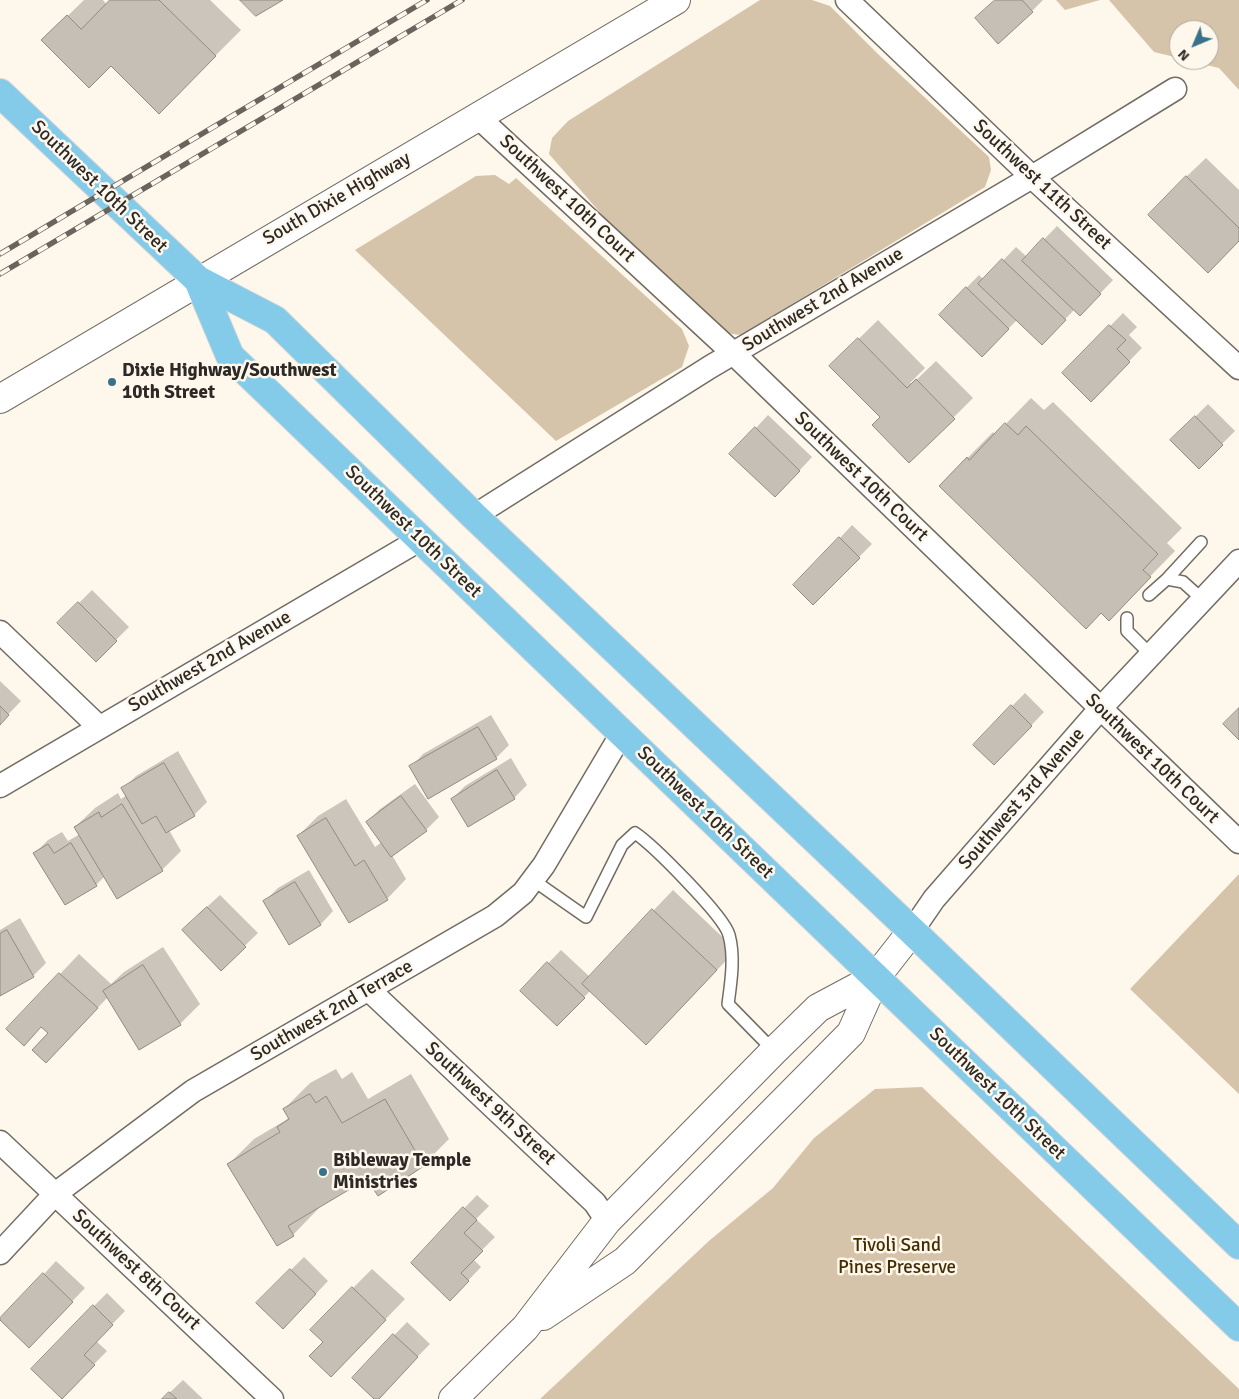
<!DOCTYPE html>
<html>
<head>
<meta charset="utf-8">
<style>
  body { margin:0 }
  #map { position:relative; width:1239px; height:1399px; overflow:hidden; background:#fef7ec; font-family:Signika,sans-serif }
  canvas { display:block }
  .north { position:absolute; left:1169px; top:20px; width:50px; height:50px; box-sizing:border-box; background:#fef7ec; border:1px solid #aaa59d; border-radius:50%; rotate:225deg; font-size:14px; font-weight:700; line-height:20px; text-align:center; color:#2c2926 }
  .north::after { content:''; display:block; margin:auto; width:18px; height:22px; background:#39718b; clip-path:polygon(50% 0,100% 100%,50% 72%,0 100%) }
</style>
</head>
<body>
<div id="map">
<canvas width="1239" height="1399"></canvas>
<div class="north">N</div>
</div>
<script>
const ctx = document.querySelector('canvas').getContext('2d');
ctx.lineJoin = 'round';
function fillPath(path, color) { ctx.fillStyle = color; ctx.fill(path, 'evenodd'); }
function strokePath(path, color, width, dash) { ctx.strokeStyle = color; ctx.lineWidth = width; ctx.lineCap = dash ? 'butt' : 'round'; ctx.setLineDash(dash || []); ctx.stroke(path); }
function label(font, color, halo, rows, align = 'center') {
  ctx.font = font + ' Signika,sans-serif'; ctx.lineWidth = 5; ctx.setLineDash([]); ctx.textBaseline = 'middle'; ctx.strokeStyle = halo; ctx.fillStyle = color; for (const [text, x, y, turn = 0] of rows) {
    ctx.save(); ctx.translate(x, y); ctx.rotate((+turn || 0) * Math.PI / 180); ctx.textAlign = isNaN(turn) ? turn : align; if (halo) ctx.strokeText(text, 0, 0); ctx.fillText(text, 0, 0); ctx.restore();
  }
}
const green = new Path2D(`
  M760,0H812L830,6L879,55L989,157L991,170L985,187L741,335L725,333L611,225L549,154L552,138L568,121Z
  M1056,0H1100L1065,10Z
  M1109,0H1239V90L1219,68L1185,60H1209V30H1179V58L1154,52Z
  M495,175L509,184L516,178L682,329L689,346L682,367L556,441L355,250L476,176Z
  M1239,874V1094L1130,989Z
  M922,1087L1239,1389V1399H540L710,1240L773,1188L814,1138L875,1089Z`);
const shadow = new Path2D(`
  M84,0H103L107,5L112,0H210L241,30L159,112L111,64L43,40Z
  M995,0H1043L1032,11Z
  M1206,158L1239,190V240L1186,177Z
  M1057,226L1113,280L1093,301L1075,309L1042,343L1017,320L982,355L940,315L979,275L984,280L1016,247L1027,257Z
  M1123,313L1137,327L1129,335L1142,348L1091,400L1064,373Z
  M878,320L925,368L910,383L912,384L936,361L973,398L910,461L882,417L831,366Z
  M1031,398L1044,410L1053,402L1182,528L1167,543L1175,551L1134,593L940,486L993,432L995,435Z
  M1208,404L1235,431L1199,467L1172,440Z
  M768,415L812,457L788,483L756,428Z
  M852,525L872,544L813,603L840,538Z
  M92,590L129,627L96,660L59,623Z
  M0,681L21,701L0,723Z
  M1025,693L1044,712L1007,751L1012,706Z
  M491,715L509,745L496,758L411,767L423,754Z
  M178,751L207,802L194,815L169,830L181,851L162,870L105,876L96,885L35,853L48,840L62,832L68,841L80,834L75,827L95,808L118,793L121,799L127,795L123,789L136,776Z
  M511,758L527,785L514,798L468,826L452,799L465,786Z
  M415,784L439,817L426,830L392,855L406,879L387,899L298,836L318,816L346,799L375,847L382,842L367,822L380,809Z
  M309,870L333,911L321,924L265,901L278,888Z
  M673,890L736,950L666,1024L590,991L557,1025L521,991L561,950L590,977Z
  M220,895L258,933L221,969L196,917Z
  M20,918L46,963L33,976L0,993V930Z
  M163,947L200,1004L180,1024L140,1048L108,997L65,1042L42,1026L8,1029L79,954L111,984L124,972Z
  M336,1069L342,1079L352,1072L368,1099L411,1074L449,1139L423,1165L368,1177L317,1207L318,1209L293,1235L229,1164L254,1139L286,1120L289,1117L284,1109L310,1083Z
  M477,1195L489,1206L476,1219L495,1237L473,1259L481,1267L463,1286L412,1263Z
  M304,1257L328,1281L296,1315L258,1303Z
  M56,1261L85,1288L42,1333L44,1274Z
  M372,1269L405,1299L351,1355L324,1342L353,1288Z
  M107,1293L125,1311L96,1341L107,1351L62,1397L94,1306Z
  M407,1322L430,1344L376,1399L353,1378Z
  M183,1380L203,1399H163Z`);
const building = new Path2D(`
  M110,0H159L216,56L159,114L111,66L89,88L41,40L67,15L81,29Z
  M240,0H283L256,16Z
  M995,0H1022L1033,12L998,44L975,18Z
  M1186,176L1239,228V241L1208,273L1148,215Z
  M1043,238L1101,294L1080,316L1022,261Z
  M1002,259L1066,320L1042,345L978,284Z
  M966,287L1009,329L982,357L939,315Z
  M1109,325L1126,340L1117,349L1130,362L1091,402L1062,373Z
  M858,338L907,388L916,379L955,419L909,463L872,425L880,417L829,366Z
  M1195,416L1223,445L1199,469L1170,440Z
  M1005,423L1018,435L1026,426L1158,554L1143,570L1151,577L1109,621L1101,613L1086,629L939,486L967,457L969,460Z
  M755,427L800,471L775,497L729,454Z
  M839,537L860,558L813,605L793,585Z
  M78,602L117,641L96,662L57,623Z
  M1011,705L1032,726L994,765L973,745Z
  M0,706L9,715L0,725Z
  M1239,708V740L1223,724Z
  M478,727L497,759L428,799L409,766Z
  M164,763L195,816L166,833L156,816L142,824L121,788Z
  M497,770L515,799L468,827L451,799Z
  M401,796L427,831L391,857L366,822Z
  M122,804L163,871L117,899L74,827L99,812L101,817Z
  M326,818L355,866L364,860L388,900L349,923L297,836Z
  M71,843L97,886L65,905L33,853L48,844L54,853Z
  M295,882L321,925L289,945L263,901Z
  M207,907L246,947L221,971L182,930Z
  M652,909L717,970L646,1045L582,984Z
  M7,930L34,977L0,996V934Z
  M547,962L585,998L557,1026L520,991Z
  M143,965L181,1025L139,1050L103,991Z
  M59,973L98,1008L46,1063L32,1050L48,1033L41,1027L24,1046L6,1029Z
  M310,1094L316,1103L326,1096L342,1123L385,1099L424,1166L378,1196L367,1179L288,1226L294,1236L277,1246L227,1164L280,1132L277,1127L289,1119L283,1109Z
  M463,1207L477,1220L464,1233L483,1251L461,1273L469,1281L450,1301L411,1263Z
  M290,1269L316,1294L283,1329L256,1303Z
  M43,1273L73,1302L29,1348L0,1320V1318Z
  M352,1287L386,1320L331,1377L309,1356L323,1342L310,1330Z
  M93,1305L113,1325L84,1355L95,1365L62,1399L31,1369Z
  M393,1334L418,1357L379,1399H374L352,1378Z
  M169,1392L177,1399H162Z`);
const service = new Path2D(`
  M1167,579L1201,542
  M1149,595L1167,579L1183,582L1203,600
  M1127,618V631L1151,655
  M533,880L586,917L622,845L635,833C653,845 724,916 729,935C735,957 731,982 728,1004L774,1051`);
const minor = new Path2D(`
  M847,0L1032,177L1239,368
  M478,117L733,353L1239,842
  M474,516L710,367L1032,177L1175,89
  M0,632L99,727
  M0,786L421,539
  M912,931L934,899L1100,709L1239,561
  M369,990L595,1203L607,1221
  M0,1142L272,1399
  M0,1253L55,1194L193,1091L495,916L523,893L544,865L622,733`);
const tertiary = new Path2D(`
  M543,1316L625,1261L851,1033L876,977L912,931
  M453,1399L525,1328L607,1221L774,1051L818,1008L876,977`);
const secondary = new Path2D(`
  M0,399L676,0`);
const primary = new Path2D(`
  M0,93L198,280L275,320L474,516L912,931L1239,1245
  M198,280L230,356L1239,1327`);
const rail = new Path2D(`
  M0,254L427,0
  M0,274L462,0`);
const markers = [
  [112,382,5,"#39718b"],
  [323,1172,5,"#39718b"]
];
const streetNames = [
  ["Southwest 11th Street",1042,185,43],
  ["Southwest 10th Street",99,187,44],
  ["South Dixie Highway",337,199,-30],
  ["Southwest 10th Court",567,199,43],
  ["Southwest 2nd Avenue",823,300,-31],
  ["Southwest 10th Court",861,477,44],
  ["Southwest 10th Street",413,532,44],
  ["Southwest 2nd Avenue",210,662,-30],
  ["Southwest 10th Court",1152,759,44],
  ["Southwest 3rd Avenue",1022,799,-49],
  ["Southwest 10th Street",705,813,44],
  ["Southwest 2nd Terrace",332,1011,-30],
  ["Southwest 10th Street",997,1094,44],
  ["Southwest 9th Street",490,1104,43],
  ["Southwest 8th Court",136,1270,43]
];
const poiNames = [
  ["Dixie Highway/Southwest",122,371],
  ["10th Street",122,393],
  ["Bibleway Temple",333,1161],
  ["Ministries",333,1183]
];
const parkNames = [
  ["Tivoli Sand",897,1246],
  ["Pines Preserve",897,1268]
];
fillPath(green, '#d6c4aa');
fillPath(shadow, '#0003');
fillPath(building, '#c6bfb5');
strokePath(building, '#918a81', 1);
strokePath(service, '#726c63', 14);
strokePath(minor, '#726c63', 25);
strokePath(tertiary, '#726c63', 30);
strokePath(secondary, '#726c63', 30);
strokePath(primary, '#d9d8d8', 30);
strokePath(service, '#fff', 11);
strokePath(minor, '#fff', 22);
strokePath(tertiary, '#fff', 28);
strokePath(secondary, '#fff', 28);
strokePath(primary, '#83cbe8', 28);
strokePath(rail, '#68645e', 5.5);
strokePath(rail, '#fef7ec', 4, [11]);
for (const [x, y, r, color] of markers) { const dot = new Path2D(); dot.arc(x, y, r, 0, 2 * Math.PI); ctx.fillStyle = color; ctx.fill(dot); strokePath(dot, '#fef7ec', 2); }
label('19px', '#2c2926', '#fef7ec', streetNames);
label('bold 19px', '#2c2926', '#fef7ec', poiNames, 'left');
label('19px', '#452d02', '#fef7ec', parkNames);
</script>
</body>
</html>
